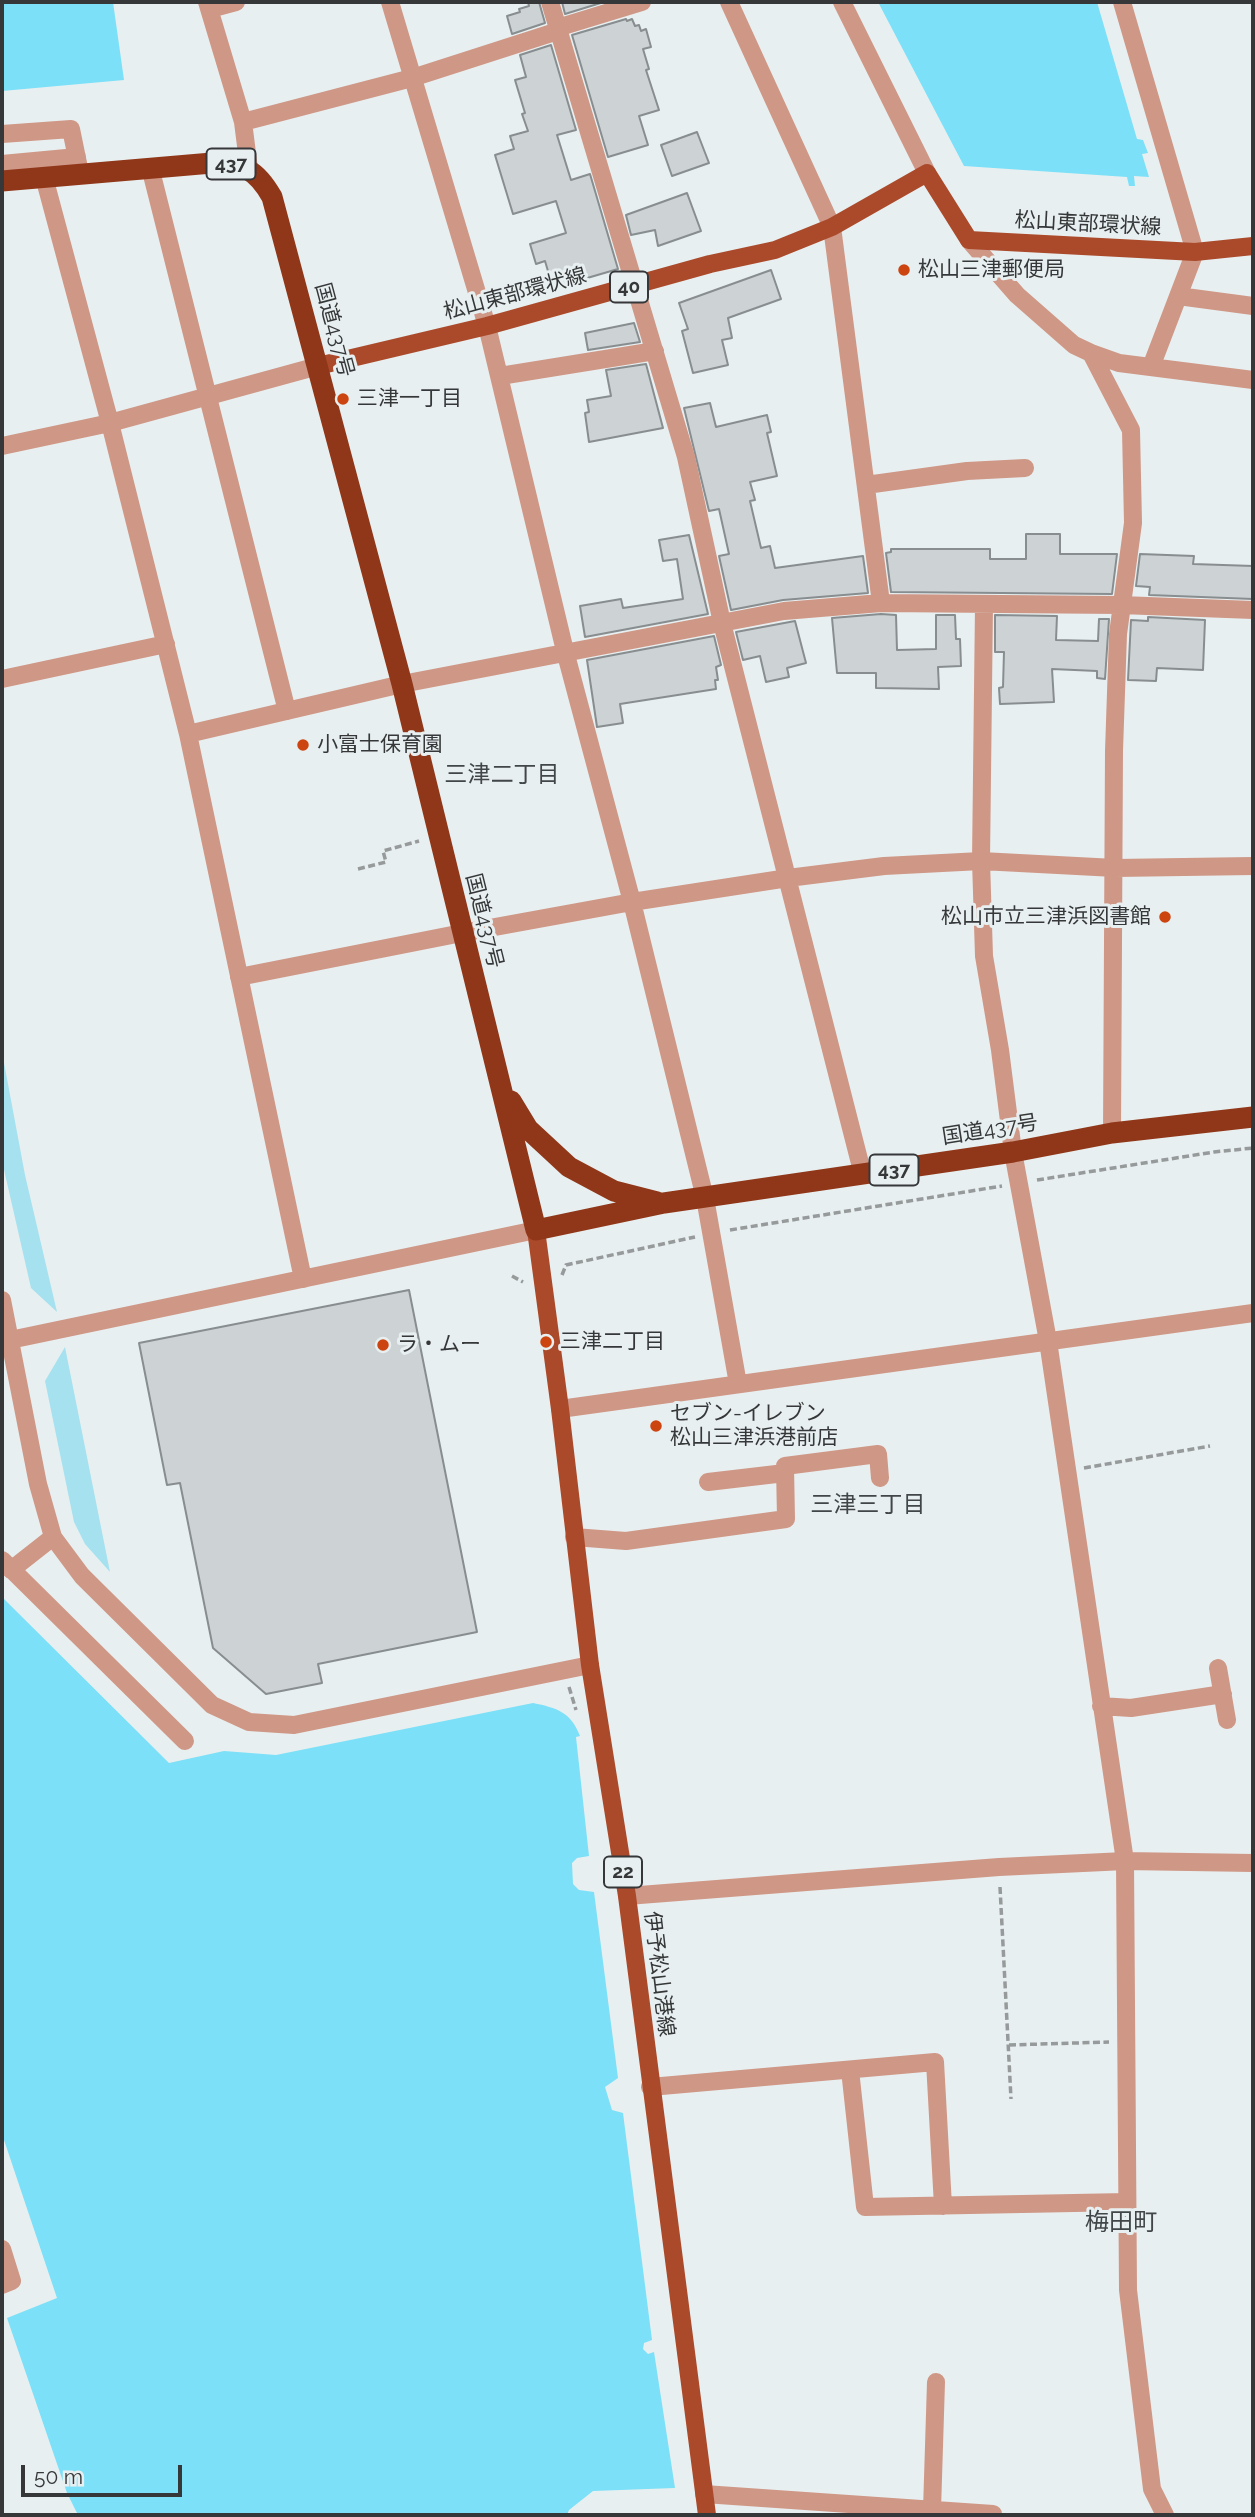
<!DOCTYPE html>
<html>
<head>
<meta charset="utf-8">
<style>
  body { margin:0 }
  #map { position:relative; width:1255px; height:2517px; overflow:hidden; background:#e8eff0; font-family:Raleway,sans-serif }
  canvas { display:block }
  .frame { position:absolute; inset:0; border:4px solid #353738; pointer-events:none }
  .scale { position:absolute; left:21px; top:2465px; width:161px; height:32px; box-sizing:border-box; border:4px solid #353738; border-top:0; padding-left:9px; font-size:21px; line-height:24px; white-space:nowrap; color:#353738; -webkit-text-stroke:5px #e8eff0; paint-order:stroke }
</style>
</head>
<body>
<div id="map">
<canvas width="1255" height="2517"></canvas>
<div class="frame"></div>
<div class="scale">50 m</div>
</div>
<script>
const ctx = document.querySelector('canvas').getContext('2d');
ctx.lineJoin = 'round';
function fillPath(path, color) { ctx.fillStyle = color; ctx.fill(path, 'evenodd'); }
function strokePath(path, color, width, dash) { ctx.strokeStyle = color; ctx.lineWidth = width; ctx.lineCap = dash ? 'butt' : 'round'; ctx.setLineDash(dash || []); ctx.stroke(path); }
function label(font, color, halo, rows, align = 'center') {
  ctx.font = font + ' Raleway,"Noto Sans JP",sans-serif'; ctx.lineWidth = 6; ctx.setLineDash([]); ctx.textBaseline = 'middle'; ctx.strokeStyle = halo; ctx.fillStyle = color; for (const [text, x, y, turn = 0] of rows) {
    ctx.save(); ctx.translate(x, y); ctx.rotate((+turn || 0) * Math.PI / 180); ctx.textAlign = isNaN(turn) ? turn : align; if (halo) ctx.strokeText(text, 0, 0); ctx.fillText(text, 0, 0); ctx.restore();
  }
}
const green = new Path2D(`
  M2,1052L25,1175L57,1312L31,1288L5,1174L2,1159Z
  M65,1347L110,1572L85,1544L74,1522L45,1381Z`);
const water = new Path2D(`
  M2,2H113L124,80L2,91Z
  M878,2H1097L1137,139L1143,140L1148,153L1142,154L1149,177L1134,176L1135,186H1129L1127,177L964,166Z
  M2,1597L169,1763L224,1751L276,1755L533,1703C557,1708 571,1712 580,1736L576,1737L589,1856L577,1858L572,1863L573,1884L579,1890L594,1892L618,2078L605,2087L612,2110L623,2113L652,2340L644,2343L643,2349L648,2354L654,2352L675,2488L593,2491L569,2510L567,2515H78L67,2493L7,2318L57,2298L2,2134Z`);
const building = new Path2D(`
  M528,2H539L545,23L512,34L507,16L520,12L519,9L529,6Z
  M562,2H604L565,14Z
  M626,19L627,21L632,19L635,26L639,25L641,31L646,29L651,47L643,49L649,69L646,70L659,110L639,116L648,145L608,157L572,35Z
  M551,45L576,130L557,135L571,180L590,174L618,269L553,288L545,261L536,264L530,244L566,233L556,201L513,214L495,155L514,149L510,136L528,131L522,114L525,113L515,80L526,77L520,55Z
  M697,132L709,163L672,176L661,145Z
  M687,193L701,231L658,246L655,230L631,235L626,215Z
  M771,270L781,299L728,318L732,338L722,340L728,365L693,373L682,331L688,329L679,303Z
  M634,323L640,342L588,350L585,333Z
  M646,364L663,428L589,442L585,413L589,412L587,400L611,396L606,370Z
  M710,403L716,427L767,415L771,432L767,433L777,476L750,482L755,500L750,501L761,548L770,546L775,568L863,556L868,593L783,600L731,610L719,556L729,554L719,509L709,511L684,408Z
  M1026,534H1060V554H1117L1112,594L891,592L886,553L891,552V549H990V559H1026Z
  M689,535L708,614L585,637L580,606L621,599L623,608L683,599L677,559L663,561L659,540Z
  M1140,554L1194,556L1193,564L1253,566V599L1149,595L1150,587L1136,586Z
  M881,614L896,615L897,650L936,649V615H955L956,639H960L961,666L938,667L939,689L876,688V673H837L832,618Z
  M995,615L1057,616L1056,640L1098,641L1099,619H1109L1105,679L1097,678V671L1052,669L1054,702L1000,704L999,688L1003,687L1004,652H995Z
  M1148,617L1205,620L1203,670L1157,668L1156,681L1128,680L1131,620L1148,621Z
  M795,621L806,663L787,668L789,677L766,682L760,656L743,660L736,632Z
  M714,636L721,665L716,667L718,680H715L716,689L620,704L623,723L597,727L587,660Z
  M409,1290L477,1632L318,1664L322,1683L266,1694L213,1648L180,1483L167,1485L139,1343Z`);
const path = new Path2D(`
  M358,869L386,862L383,851L419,841
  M1037,1180L1214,1152L1253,1148
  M730,1230L1002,1186
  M562,1275L566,1265L695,1237
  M512,1276L523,1282
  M1084,1468L1210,1446
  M569,1687L576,1710
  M1000,1887L1011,2099
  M1009,2045L1109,2042`);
const minor = new Path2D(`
  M207,2L243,122L249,169
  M390,2L487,326L565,651L632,902L705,1198L738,1384
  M550,2L686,457L722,623L863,1175
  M729,2L832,227L881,603
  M842,2L927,173
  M1122,2L1195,252L1151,367
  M210,9L236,2
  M557,28L642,2
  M243,122L412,78L558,31
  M2,134L71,129L80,173
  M2,164L77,157
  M150,167L287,711
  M44,177L110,423L188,734L303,1279
  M969,240L1017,295L1074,345L1091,353L1119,363L1253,380
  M1178,296L1253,306
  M1091,353L1131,430L1133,523L1118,634L1114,751L1112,1133
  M500,376L655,351
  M2,446L110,423L318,366
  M866,485L967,471L1025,468
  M984,605L981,861L984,956L1000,1050L1013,1152L1048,1341L1125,1861L1128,2290L1152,2489L1165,2515
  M2,679L166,644
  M188,734L402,684L784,611L881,603L1121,605L1253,610
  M239,977L462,933L632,902L788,878L884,866L981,861L1115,868L1253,866
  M2,1300L38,1484L53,1537L82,1576L212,1705L249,1722L294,1725L590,1665
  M10,1340L536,1230
  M560,1409L1253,1313
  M708,1482L785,1473
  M574,1537L626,1541L786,1519L785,1466L878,1454L880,1478
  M2,1560L185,1741
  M11,1570L53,1537
  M1218,1668L1227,1720
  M1101,1706L1131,1708L1223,1694
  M627,1896L999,1867L1125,1861L1253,1863
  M850,2070L865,2207L1126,2202
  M650,2087L935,2062L943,2206
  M2,2249L12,2281L2,2285
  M704,2494L993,2514
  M932,2510L936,2382`);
const major = new Path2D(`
  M318,366L487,326L710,264L775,250L832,227L927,173L969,240L1195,252L1253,246
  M536,1230L560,1409L590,1665L627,1896L707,2515`);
const highway = new Path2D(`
  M2,181L212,163C244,164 256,169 272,197L402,684L536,1230L664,1203L1013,1152L1112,1133L1253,1117
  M511,1101L528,1129L569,1167L614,1191L657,1202`);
const markers = [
  [904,270,7,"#cc4511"],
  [343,399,7,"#cc4511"],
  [303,745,7,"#cc4511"],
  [1165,917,7,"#cc4511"],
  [546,1342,7,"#cc4511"],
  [383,1345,7,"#cc4511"],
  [656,1426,7,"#cc4511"]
];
const shields = [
  [231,164,49],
  [629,287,38],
  [894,1170,49],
  [623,1872,38]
];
const shieldNames = [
  ["437",231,164],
  ["40",629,287],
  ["437",894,1170],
  ["22",623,1872]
];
const streetNames = [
  ["松山東部環状線",1088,224,3],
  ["松山東部環状線",515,294,-15],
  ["国道437号",334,330,75],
  ["国道437号",484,921,76],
  ["国道437号",990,1130,-9],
  ["伊予松山港線",659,1974,83]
];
const poiNames = [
  ["松山三津郵便局",918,270],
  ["三津一丁目",357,399],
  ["小富士保育園",317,745],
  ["松山市立三津浜図書館",1151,917,"right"],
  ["三津二丁目",560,1342],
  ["ラ・ムー",397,1345],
  ["セブン-イレブン",670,1414],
  ["松山三津浜港前店",670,1438]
];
const neighbourhoodNames = [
  ["三津二丁目",502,775],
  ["三津三丁目",868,1505]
];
const quarterNames = [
  ["梅田町",1121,2223]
];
fillPath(green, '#a5e1ef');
fillPath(water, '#7be0f8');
fillPath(building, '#cdd3d5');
strokePath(building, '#888e90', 2);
strokePath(path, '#969a9b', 3.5, [7, 3.5]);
strokePath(minor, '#cf9786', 18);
strokePath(major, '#ab4a2b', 18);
strokePath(highway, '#903719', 21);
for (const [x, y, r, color] of markers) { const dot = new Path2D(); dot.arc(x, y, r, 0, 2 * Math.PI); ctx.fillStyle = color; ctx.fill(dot); strokePath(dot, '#e8eff0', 2.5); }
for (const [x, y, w] of shields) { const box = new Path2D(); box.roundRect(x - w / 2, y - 15.5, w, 31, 5); ctx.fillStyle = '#e8eff0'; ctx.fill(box); strokePath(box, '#353738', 2); }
label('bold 19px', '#353738', null, shieldNames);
label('21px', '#353738', '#e8eff0', streetNames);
label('21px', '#353738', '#e8eff0', poiNames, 'left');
label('23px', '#414648', '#e8eff0', neighbourhoodNames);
label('24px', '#414648', '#e8eff0', quarterNames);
</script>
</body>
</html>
